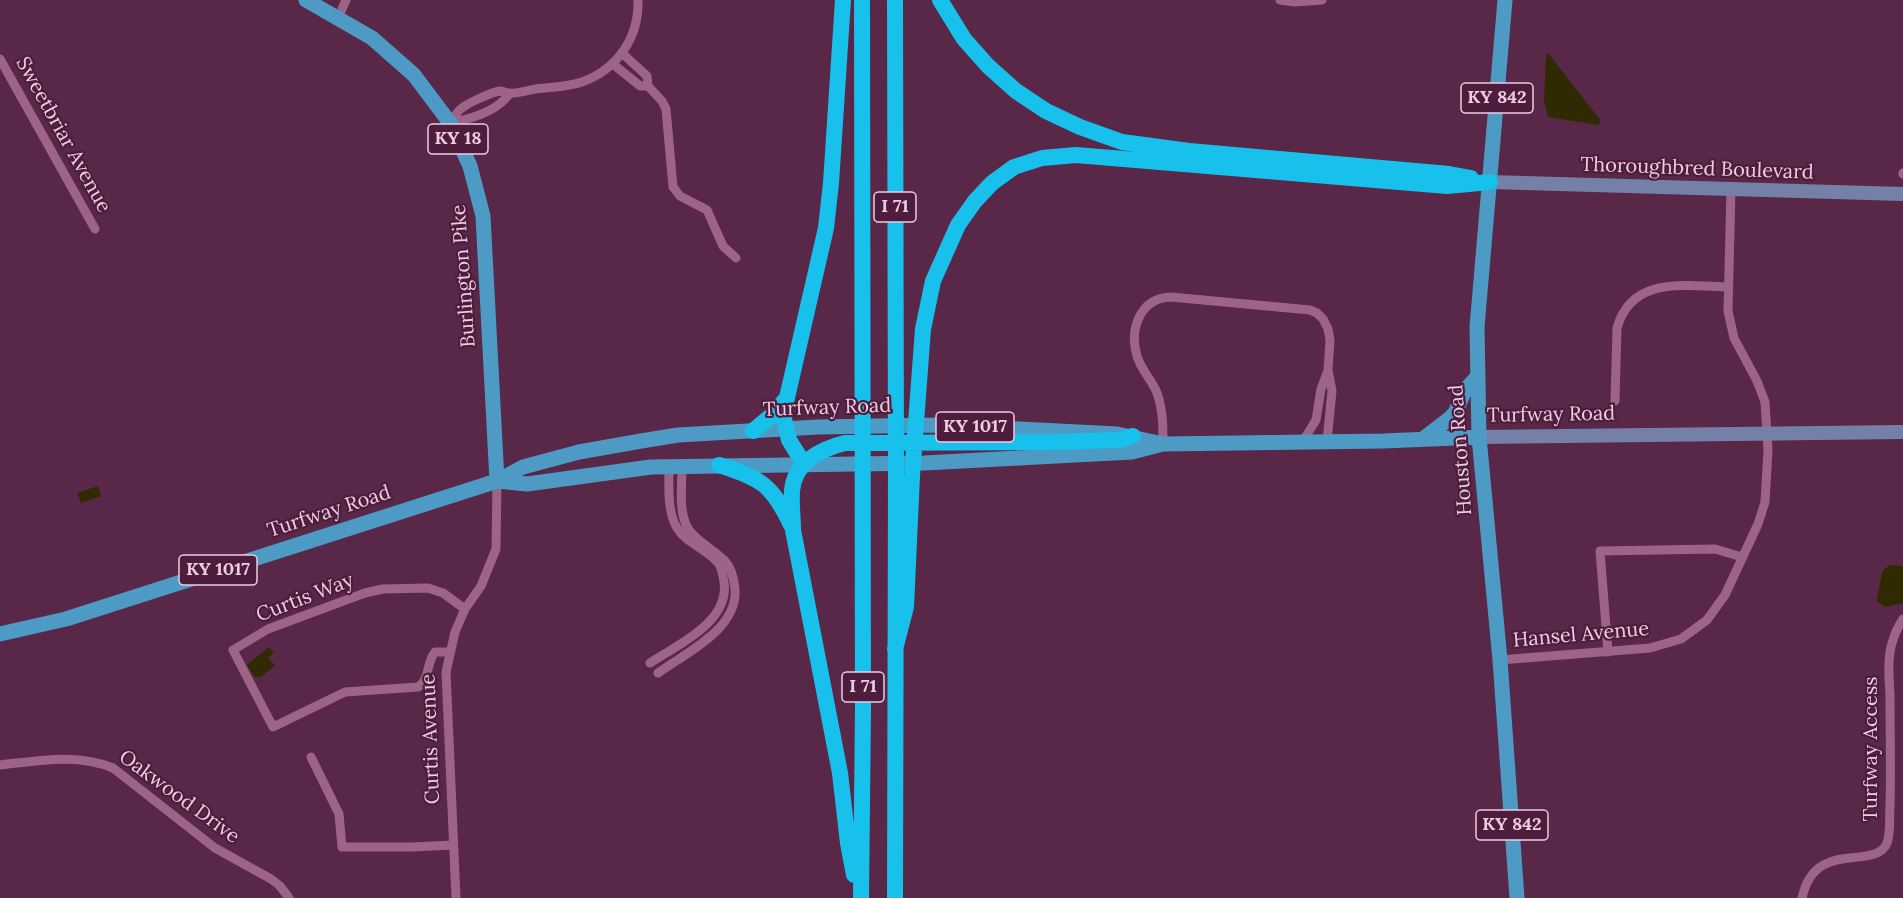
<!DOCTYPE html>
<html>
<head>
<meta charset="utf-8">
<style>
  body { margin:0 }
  canvas { display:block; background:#592748 }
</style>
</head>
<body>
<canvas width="1903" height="898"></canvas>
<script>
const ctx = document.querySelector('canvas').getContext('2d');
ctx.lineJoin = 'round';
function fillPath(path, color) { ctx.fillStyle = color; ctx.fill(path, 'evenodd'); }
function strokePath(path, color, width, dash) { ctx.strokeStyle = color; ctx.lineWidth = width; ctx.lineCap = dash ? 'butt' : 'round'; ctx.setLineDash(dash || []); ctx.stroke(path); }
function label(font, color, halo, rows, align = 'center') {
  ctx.font = font + ' Lora,serif'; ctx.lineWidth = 4.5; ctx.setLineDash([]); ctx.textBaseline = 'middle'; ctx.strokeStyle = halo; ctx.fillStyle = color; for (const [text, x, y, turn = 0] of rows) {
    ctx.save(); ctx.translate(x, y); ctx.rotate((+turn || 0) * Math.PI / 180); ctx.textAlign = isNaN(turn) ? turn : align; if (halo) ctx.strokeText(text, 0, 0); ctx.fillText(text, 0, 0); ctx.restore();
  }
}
const water = new Path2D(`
  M1548,53L1601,121L1598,125L1548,117L1544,101L1546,57Z
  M98,486L101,496L81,503L77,493Z
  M1889,565L1903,566V603L1885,607L1877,601L1882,572Z
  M269,647L274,653L268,658L275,665L261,677H255L247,665Z`);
const street = new Path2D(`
  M1280,0L1295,2L1322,0
  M338,18L346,0
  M623,54L647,76L648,86L662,101L666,109L673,187L680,196L707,210L723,246L736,258
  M0,59L95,229
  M613,64L640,86H648
  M450,123C454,118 457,111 462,108C468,103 492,92 500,91C503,91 506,93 509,93C517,94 528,90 536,89C551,87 568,87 582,82C618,69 639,37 638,0
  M450,123C471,119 498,111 510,93
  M1903,173V174
  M1615,401L1617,328C1632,275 1686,286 1728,287
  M1303,441L1316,420L1321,389L1327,373
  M1163,444C1163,427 1163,410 1157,393C1152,380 1141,370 1137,356C1129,329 1140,298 1171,297L1310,310L1317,313L1323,319L1328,329L1330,340L1328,370L1332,391L1327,441
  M449,652H435C426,663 430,680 418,687L345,692L273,727L233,650L268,629L365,593L383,589L428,588L443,593L465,609
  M1608,652L1600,551L1715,549L1742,557
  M1500,660L1650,648L1681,639L1707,620L1725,595L1758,524L1765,502L1768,450L1765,402L1757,381L1734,338L1728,311L1731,189
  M650,663C677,645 730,622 724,582C723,576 722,569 719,564C708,549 687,544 677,528C667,511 669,487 669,468
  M658,673C687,652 738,629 735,589C734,578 731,567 724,560C711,547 691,539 685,522C679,505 682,484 682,467
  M311,757L339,814L342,847H412L453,845
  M0,765C38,761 77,753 113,768L215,848L271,879L280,886L289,898
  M456,898L446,672L455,632L465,609L481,586L496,549L497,481
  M1802,898C1815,837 1875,872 1887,843C1891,832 1889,817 1890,806C1891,769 1890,732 1890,695C1889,678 1887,656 1893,640C1895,633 1899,625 1903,619`);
const secondary = new Path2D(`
  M1490,182L1903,194
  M1479,437L1903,432`);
const primary = new Path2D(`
  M306,0L372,38L414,75L450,123L470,166L483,216L497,481
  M1505,0L1477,327L1479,437L1500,660L1517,898
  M1423,439L1449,419L1455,413L1465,390L1477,377
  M497,481L527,484L651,467L924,463L1132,452L1163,444L1383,441L1479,437
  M0,634L66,619L497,481L523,467L579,452L641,441L678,435L818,427L941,425L1117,434L1163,444`);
const highway = new Path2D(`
  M895,0L896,474L895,898
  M940,0L964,39L988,66L1016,91L1046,111L1080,127L1122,142L1189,151L1449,174L1471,178
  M753,431L771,416L785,400
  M804,464L789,440L783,415L826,228L831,183L843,0
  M719,465C761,478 772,485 791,525
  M895,649L906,607L912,476L923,329L933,281L958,225L975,201L992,183L1014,167L1042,158L1076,155L1447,186L1490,182
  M854,875L848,843L840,773L793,530C793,517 791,504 792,491C794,463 820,449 845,443L1056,442L1120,440L1133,436
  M861,898L863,707L862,0`);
const shields = [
  [1497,98,72],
  [458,139,60],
  [895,207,42],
  [975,427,78],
  [218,570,78],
  [863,687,42],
  [1512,825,72]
];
const shieldNames = [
  ["KY 842",1497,98],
  ["KY 18",458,139],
  ["I 71",895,207],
  ["KY 1017",975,427],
  ["KY 1017",218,570],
  ["I 71",863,687],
  ["KY 842",1512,825]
];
const streetNames = [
  ["Sweetbriar Avenue",63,135,61],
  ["Thoroughbred Boulevard",1697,169,2],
  ["Burlington Pike",464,276,-94],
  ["Turfway Road",827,408,-2],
  ["Turfway Road",1551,415,-1],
  ["Houston Road",1461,450,-94],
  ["Turfway Road",329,512,-18],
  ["Curtis Way",305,598,-21],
  ["Hansel Avenue",1581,635,-5],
  ["Curtis Avenue",431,739,-92],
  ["Turfway Access",1871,749,-90],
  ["Oakwood Drive",179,797,36]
];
fillPath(water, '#2f2a01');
strokePath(street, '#9d6488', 9);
strokePath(secondary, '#7580a6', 14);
strokePath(primary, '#4d9bc4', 15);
strokePath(highway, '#18c0ec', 16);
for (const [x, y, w] of shields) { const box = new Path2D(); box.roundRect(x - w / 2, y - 15, w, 30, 4.5); ctx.fillStyle = '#4e1c3d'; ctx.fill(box); strokePath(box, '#edcde0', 1.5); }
label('bold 18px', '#edcde0', null, shieldNames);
label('20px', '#edcde0', '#4e1c3d', streetNames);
</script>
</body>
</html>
